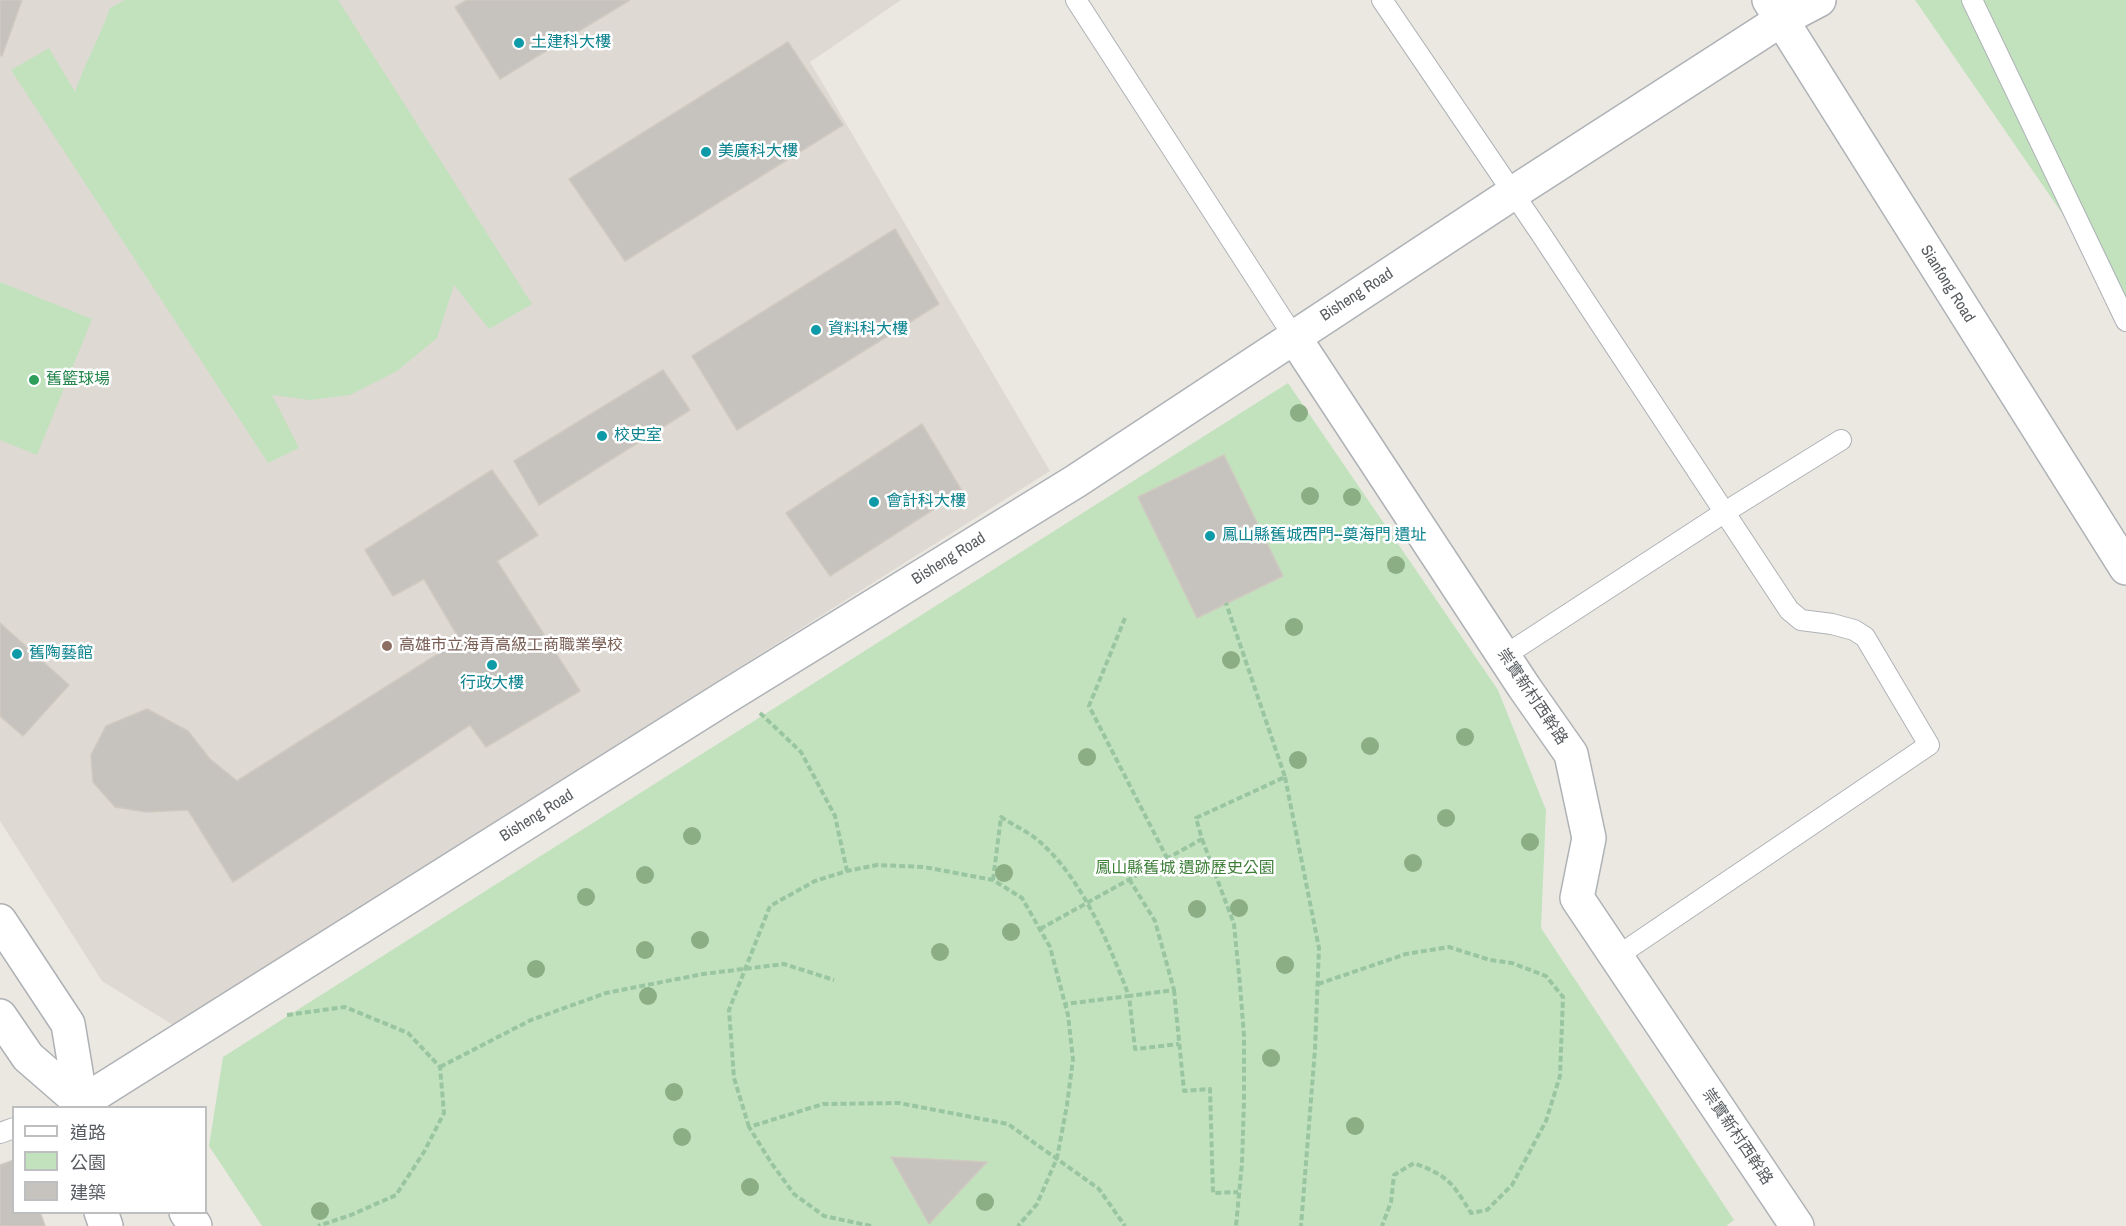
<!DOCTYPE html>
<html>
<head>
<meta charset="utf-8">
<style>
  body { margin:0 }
  #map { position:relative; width:2126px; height:1226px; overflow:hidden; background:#ebe8e1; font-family:"Archivo Narrow","Noto Sans TC",sans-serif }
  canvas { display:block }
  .legend { position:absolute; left:12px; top:1106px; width:195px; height:108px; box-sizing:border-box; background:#fff; border:2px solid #bdbec0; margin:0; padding:8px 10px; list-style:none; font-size:18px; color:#595d61 }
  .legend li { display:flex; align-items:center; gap:12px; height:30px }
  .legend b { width:30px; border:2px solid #bdbec0 }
</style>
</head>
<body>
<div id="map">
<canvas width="2126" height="1226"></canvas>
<ul class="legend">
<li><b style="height:8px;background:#fff"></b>道路</li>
<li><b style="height:16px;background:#c2e2be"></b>公園</li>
<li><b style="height:16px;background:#c6c3be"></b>建築</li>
</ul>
</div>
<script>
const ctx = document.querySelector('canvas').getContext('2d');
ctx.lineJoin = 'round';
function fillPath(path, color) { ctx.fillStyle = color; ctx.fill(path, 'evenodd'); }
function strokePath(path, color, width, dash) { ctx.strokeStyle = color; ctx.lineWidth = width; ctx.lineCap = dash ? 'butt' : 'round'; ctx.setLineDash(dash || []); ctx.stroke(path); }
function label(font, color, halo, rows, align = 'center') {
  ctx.font = font + ' "Archivo Narrow","Noto Sans TC",sans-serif'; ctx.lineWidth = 5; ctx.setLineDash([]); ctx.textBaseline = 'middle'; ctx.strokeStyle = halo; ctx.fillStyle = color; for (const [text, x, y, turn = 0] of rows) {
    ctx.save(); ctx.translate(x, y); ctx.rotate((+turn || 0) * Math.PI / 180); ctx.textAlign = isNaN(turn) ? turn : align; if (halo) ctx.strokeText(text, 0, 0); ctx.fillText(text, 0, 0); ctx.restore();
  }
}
const education = new Path2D(`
  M0,0H901L810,62L1050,471L173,1025L102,981L0,821Z`);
const green = new Path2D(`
  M125,0H338L532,304L489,329L454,285L437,338L397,371L350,395L310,400L272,395L299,448L268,463L11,70L49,48L75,92C85,63 100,37 110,8Z
  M1915,0H2126V306Z
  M0,282L92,319L37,455L0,440Z
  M1288,383L1498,690L1546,810L1541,928L1734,1220L1726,1226H262L209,1146L223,1057Z`);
const building = new Path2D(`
  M0,0H22L2,56L0,55Z
  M467,0H630L500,79L455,7Z
  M788,42L843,125L625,261L569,179Z
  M895,229L939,304L737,430L692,356Z
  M663,370L690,410L539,505L514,461Z
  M922,424L962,491L830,576L786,513Z
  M1224,455L1283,576L1197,618L1138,497Z
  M492,470L538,535L497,561L580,691L486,747L470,725L233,882L188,810L146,812L115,807L93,782L91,755L106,726L147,709L188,731L210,759L237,781L460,640L424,579L393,596L365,550Z
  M0,623L69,685L23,736L0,716Z
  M891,1157L987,1162L929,1224Z
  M14,1160V1212H40L45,1226H0V1165Z`);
const path = new Path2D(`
  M1125,618L1089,706L1167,858
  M760,713L801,752L835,816L847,871
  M1285,777L1319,948L1315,1049L1301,1226
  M1202,839L1234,924L1240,985L1244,1036V1101L1242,1163L1236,1226
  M1129,879L1155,921L1174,990L1129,996L1135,1049L1179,1044
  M993,880L1001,817C1013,825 1029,832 1040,842C1083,880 1109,944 1129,996L1065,1004
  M1040,929L1202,839L1196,818L1285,777L1226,603
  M1318,984L1406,954L1449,947L1490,960L1512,963L1546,976L1563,997L1560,1076L1546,1121L1512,1185L1487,1210L1471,1213C1452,1182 1448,1176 1414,1163L1394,1175L1391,1202L1382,1226
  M1174,990L1184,1091L1210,1089L1213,1193L1238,1192
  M287,1015L345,1007L408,1033L440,1067L444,1113L424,1152L396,1195L351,1215L318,1226
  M440,1067L531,1020L606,993L703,974L784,964L834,980
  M749,1127L734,1078L729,1010L770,906L815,881L847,871L877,865L924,867L993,880L1022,898L1050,947L1068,1015L1073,1059L1067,1105L1057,1158L1037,1204L1018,1226
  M871,1226L824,1216L794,1194L772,1164L749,1127L823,1104L899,1103L1008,1124L1099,1189L1125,1226`);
const lane = new Path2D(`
  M1076,0L1294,337
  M1382,0L1541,234L1789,610L1801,620L1832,624L1854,630L1865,637L1929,745L1616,957
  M1972,0L2126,321
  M1504,656L1725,512L1841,440
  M0,1133L14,1128`);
const street = new Path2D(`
  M1769,0L2126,568
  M1294,337L1524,687L1571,754L1589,838L1577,898L1797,1226
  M90,1108L81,1103L726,697L1076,481L1513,193L1781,20L1819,0
  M186,1212L195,1226`);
const secondary = new Path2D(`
  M0,921L68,1024L82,1108
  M0,1016L28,1057L81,1103
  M101,1212L106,1226`);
const trees = [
  [1299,413],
  [1310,496],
  [1352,497],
  [1396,565],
  [1294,627],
  [1231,660],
  [1465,737],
  [1370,746],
  [1087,757],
  [1298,760],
  [1446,818],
  [692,836],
  [1530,842],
  [1413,863],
  [1004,873],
  [645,875],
  [586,897],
  [1239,908],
  [1197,909],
  [1011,932],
  [700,940],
  [645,950],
  [940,952],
  [1285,965],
  [536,969],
  [648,996],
  [1271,1058],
  [674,1092],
  [1355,1126],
  [682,1137],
  [750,1187],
  [985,1202],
  [320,1211]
];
const markers = [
  [519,43,6,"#0f9aa8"],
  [706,152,6,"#0f9aa8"],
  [816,330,6,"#0f9aa8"],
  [34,380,6,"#2e9e5b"],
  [602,436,6,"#0f9aa8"],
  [874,502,6,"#0f9aa8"],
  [1210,536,6,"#0f9aa8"],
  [387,646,6,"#8d6e63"],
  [17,654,6,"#0f9aa8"],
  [492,665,6,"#0f9aa8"]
];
const cultureNames = [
  ["土建科大樓",531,43],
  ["美廣科大樓",718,152],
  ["資料科大樓",828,330],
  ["校史室",614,436],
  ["會計科大樓",886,502],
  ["鳳山縣舊城西門--奠海門 遺址",1222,536],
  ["舊陶藝館",29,654],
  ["行政大樓",492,684,"center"]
];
const streetNames = [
  ["Sianfong Road",1947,284,58],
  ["Bisheng Road",1357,295,-33],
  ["Bisheng Road",949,559,-32],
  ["崇實新村西幹路",1532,697,56],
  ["Bisheng Road",537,816,-32],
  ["崇實新村西幹路",1737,1137,56]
];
const leisureNames = [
  ["舊籃球場",46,380]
];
const educationNames = [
  ["高雄市立海青高級工商職業學校",399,646]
];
const parkNames = [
  ["鳳山縣舊城 遺跡歷史公園",1185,869]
];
fillPath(education, '#ded9d2');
fillPath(green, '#c2e2be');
fillPath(building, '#c6c3be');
strokePath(building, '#cfc9c0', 1.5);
strokePath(lane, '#aeb2b6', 22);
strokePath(street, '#aeb2b6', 36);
strokePath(secondary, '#adb1b5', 36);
strokePath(path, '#99c5a1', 4, [6, 3]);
strokePath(lane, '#fff', 20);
strokePath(street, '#fff', 33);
strokePath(secondary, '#fff', 33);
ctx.fillStyle = '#8cae85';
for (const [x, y] of trees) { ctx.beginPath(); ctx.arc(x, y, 9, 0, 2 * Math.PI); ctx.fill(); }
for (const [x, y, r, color] of markers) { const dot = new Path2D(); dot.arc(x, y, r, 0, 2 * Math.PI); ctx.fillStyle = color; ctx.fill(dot); strokePath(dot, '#fff', 2); }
label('16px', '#0d838f', '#fff', cultureNames, 'left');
label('16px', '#595d61', '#fff', streetNames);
label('16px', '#27864d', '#fff', leisureNames, 'left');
label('16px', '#785e54', '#fff', educationNames, 'left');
label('16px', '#3e7f39', '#fff', parkNames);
</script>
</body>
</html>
